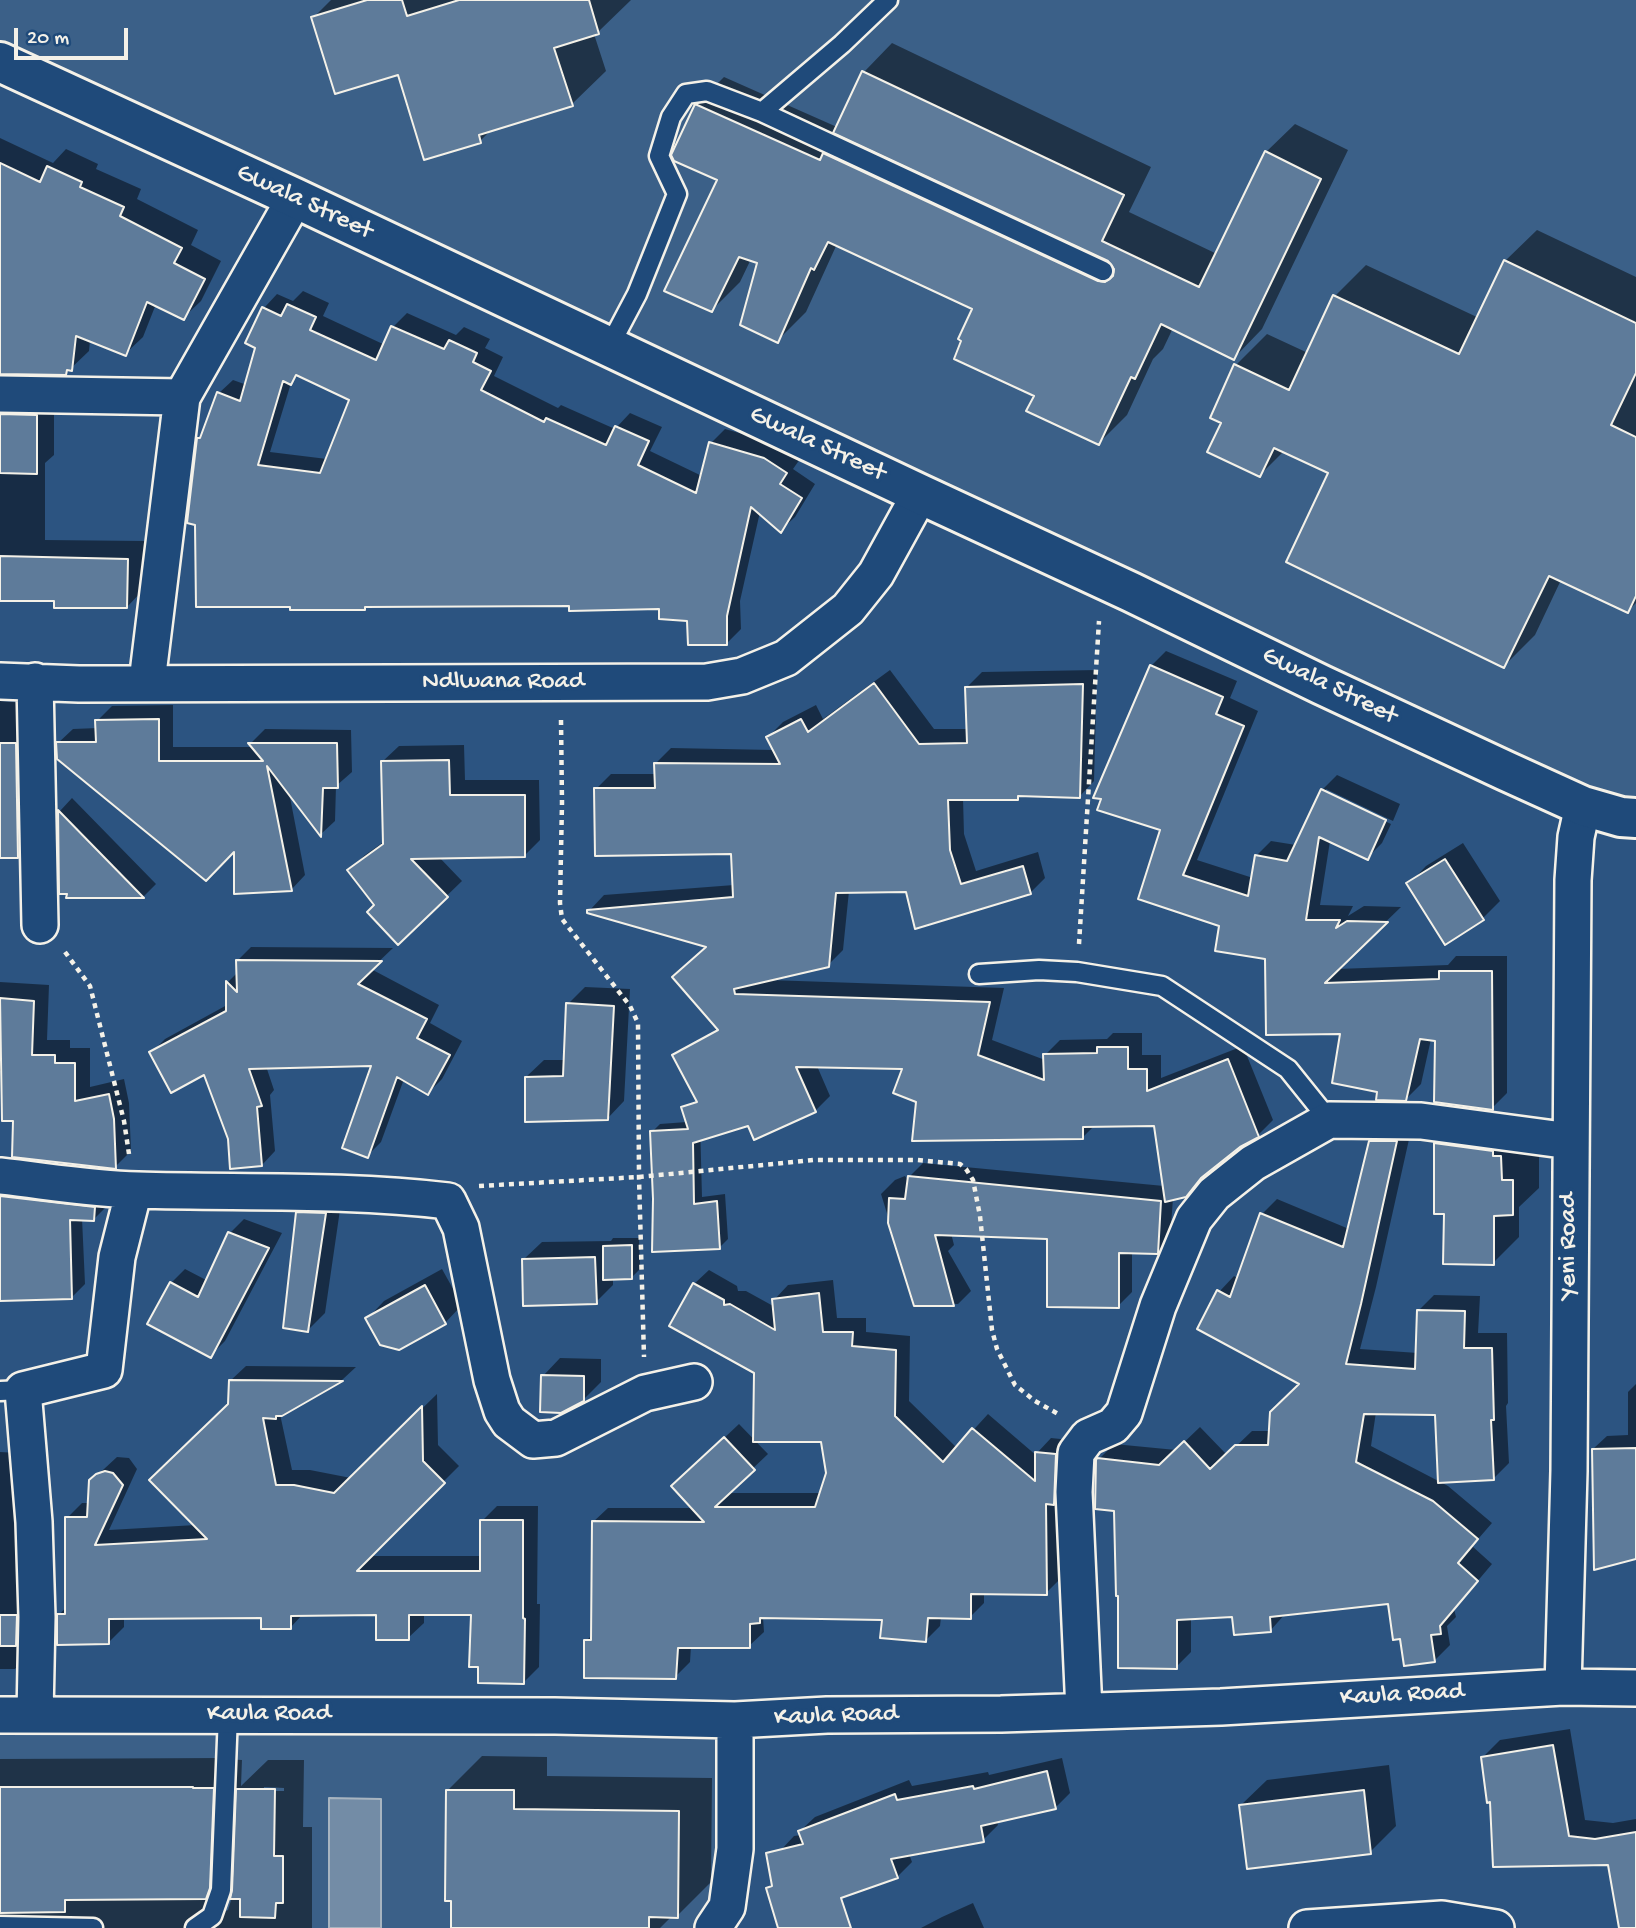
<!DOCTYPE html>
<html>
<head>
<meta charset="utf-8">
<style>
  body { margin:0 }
  #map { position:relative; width:1636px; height:1928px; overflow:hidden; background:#2c5481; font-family:"Gochi Hand",sans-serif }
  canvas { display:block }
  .scale { position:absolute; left:14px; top:28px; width:114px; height:32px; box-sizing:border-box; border:4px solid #f4f1e8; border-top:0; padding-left:9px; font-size:21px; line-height:24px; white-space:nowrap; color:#f4f1e8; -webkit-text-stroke:5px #1f4a7a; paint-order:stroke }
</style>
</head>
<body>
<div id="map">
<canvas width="1636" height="1928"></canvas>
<div class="scale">20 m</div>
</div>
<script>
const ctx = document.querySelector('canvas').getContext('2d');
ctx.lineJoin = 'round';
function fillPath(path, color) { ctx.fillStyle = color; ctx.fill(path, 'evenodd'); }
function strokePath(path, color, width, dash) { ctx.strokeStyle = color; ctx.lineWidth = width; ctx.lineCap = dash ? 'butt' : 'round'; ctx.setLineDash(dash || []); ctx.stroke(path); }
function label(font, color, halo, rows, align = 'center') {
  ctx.font = font + ' "Gochi Hand",sans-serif'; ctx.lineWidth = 7; ctx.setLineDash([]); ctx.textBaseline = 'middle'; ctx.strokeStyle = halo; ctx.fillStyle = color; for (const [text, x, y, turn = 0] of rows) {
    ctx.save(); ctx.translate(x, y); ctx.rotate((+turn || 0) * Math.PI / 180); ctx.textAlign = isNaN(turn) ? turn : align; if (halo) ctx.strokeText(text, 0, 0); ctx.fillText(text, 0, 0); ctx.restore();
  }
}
const built = new Path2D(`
  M0,0H1636V817L0,61Z
  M0,1714L735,1717L710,1928H0Z`);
const water = new Path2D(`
  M329,1798L381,1799V1928H329Z`);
const shadow = new Path2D(`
  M331,0H631L598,32L594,34L606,71L572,104L492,129L480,141L399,73L313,18Z
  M892,43L1151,167L1129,212L1217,254L1266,152L1295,124L1348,150L1262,329L1234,358L1173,328L1163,349L1153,359L1127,415L1099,443L1036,395L974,308L837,244L806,312L778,340L759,262L751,259L740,282L712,310L719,180L696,105L724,77L837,127L864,72Z
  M0,138L53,163L66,149L98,164L96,169L141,189L137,199L198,230L191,245L221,261L201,301L183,318L156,304L143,337L125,354L90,340L89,351L66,373L0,372Z
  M1537,230L1636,277V603L1628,611L1561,580L1535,635L1504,666L1330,472L1284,451L1260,475L1223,422L1236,365L1267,334L1308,353L1335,296L1366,265L1479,318L1505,261Z
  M303,291L329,303L323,316L385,345L393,327L407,313L456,335L464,327L490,339L485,348L503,357L494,376L558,408L561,405L615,429L630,413L662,427L650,451L702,476L711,443L725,429L778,444L800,459L793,469L815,484L795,517L781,530L760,512L740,601L741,629L727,643L688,620L661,607L571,604L367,605L364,608L199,438L204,434L219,393L233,380L247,385L257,347L247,342L264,308L277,294L293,301ZM299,374L351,399L327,459L270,452L291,383Z
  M0,386L54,398V455L45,463V540L145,541L144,589L127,607L56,599L0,600Z
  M1166,651L1237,681L1230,698L1258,711L1197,860L1253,878L1256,856L1271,841L1296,845L1322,790L1337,775L1400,804L1393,821L1326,789V793L1391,824L1382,843L1367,858L1330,841L1320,905L1353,906L1348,916L1364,906L1401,907L1337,969L1448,965L1456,956H1507V1093L1492,1108L1436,1040L1431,1039L1421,1084L1406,1099L1379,1090L1342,1032L1266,958L1221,924L1140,898L1162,829L1151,666Z
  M890,670L934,729H968L967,687L982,672L1097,670L1094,781L1080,796L1022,794L1018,798H963L964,834L976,871L1038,852L1045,878L1030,893L849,891L843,950L828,965L769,980L1004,988L992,1040L1045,1060V1055L1060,1040L1107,1039L1113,1033H1142V1055H1161V1078L1243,1046L1273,1120L1258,1135L1239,1146L1208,1171L1185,1196L1173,1198L1170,1240L1156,1254L1132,1252V1292L1118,1306L1049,1237L951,1233L954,1245L948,1251L971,1291L958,1304H915L881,1194L895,1180L905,1176L909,1182V1177L923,1163L1164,1186L1156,1125L1094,1126L1083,1137L918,1101L905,1067L817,1066L830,1096L815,1111L708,1037L718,1027L708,946L589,911L604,895L734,885L732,852L596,789L611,774H656V763L671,748L774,750L768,737L783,722L816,705L823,719Z
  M0,701L25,703L31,842L18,856H0Z
  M173,705V747H254L251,743L265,729L351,730L352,772L336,786L335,821L321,834L289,792L305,875L291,890L235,849L58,743L73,729L98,728L97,721L112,706Z
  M464,745L465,780H539L540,840L525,855L439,857L462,881L398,943L376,905L349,870L365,855L385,841L383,761L399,746Z
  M72,798L156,884L144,896H68V892H61L60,811Z
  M1463,843L1500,901L1483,918L1445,942L1409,884L1426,866Z
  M251,947L393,948L371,969L439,1005L430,1023L462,1041L442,1079L428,1093L404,1079L381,1142L367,1156L373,1064L266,1066L274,1090L270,1095L275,1151L262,1165L230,1138L205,1073L151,1053L165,1039L227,1005L228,982L238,972V960Z
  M0,982L49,985L47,1040H70V1048H90V1087L124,1079L129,1103L131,1151L115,1167L14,1119L4,1071H0Z
  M585,987L630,989L624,1101L607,1119L526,1077L544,1060H566L568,1004Z
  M1462,1118L1527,1131V1154L1539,1155V1188L1519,1207V1237L1493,1263L1446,1213L1436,1144Z
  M700,1121L702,1197L725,1194L728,1239L720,1247L654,1250L652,1132L660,1124Z
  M1386,1126H1412L1376,1287L1360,1349L1418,1353L1419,1310L1434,1295L1480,1296L1478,1333H1507L1508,1403L1506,1406L1509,1463L1494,1478L1436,1413L1376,1412L1371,1446L1448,1486L1492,1523L1472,1546L1492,1564L1454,1609L1456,1617L1447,1626L1450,1645L1435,1660L1401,1637L1390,1603L1285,1614L1270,1631L1234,1615L1191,1618V1652L1176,1667L1120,1594L1116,1509L1099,1459L1114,1444L1176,1450L1200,1427L1227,1455L1252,1431H1270L1301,1384L1219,1292L1234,1276L1239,1279L1262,1214L1277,1199L1349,1229L1371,1141Z
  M11,1183L107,1206L94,1219L82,1218L85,1284L72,1297L0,1243V1194Z
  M315,1196H342L325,1313L308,1330L297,1213Z
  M244,1219L282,1233L225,1341L211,1355L171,1283L185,1269L208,1281L230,1233Z
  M613,1238H639L640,1269L631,1278H613V1285L596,1302L524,1259L542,1242L611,1241Z
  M442,1269L462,1305L445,1323L367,1319L384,1301Z
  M709,1270L737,1286L738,1291H746L775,1307L774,1300L788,1285L833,1280L837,1318H866V1332L910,1336L909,1401L957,1448L988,1414L1037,1456V1453L1051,1438L1070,1440L1061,1578L1046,1593L984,1592V1603L970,1617H941L940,1626L926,1640L883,1618L763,1617L764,1632L749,1646H691L690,1662L675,1677L586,1641L593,1634V1522L608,1508H693L688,1472L739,1424L768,1454L727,1493H822L828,1473L822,1441L756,1372L694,1284Z
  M560,1358L601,1359V1382L583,1400L543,1376Z
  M246,1366L356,1367L342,1380L280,1414L292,1470H310L351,1478L437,1394L438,1445L459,1466L369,1556H482V1521L497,1506H538L537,1604H540L539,1667L523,1683L472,1614H424V1623L408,1638L378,1614H303L290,1628L263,1616L124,1617V1627L108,1643L59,1615L67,1606V1518L82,1503H90L91,1481L117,1457L129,1458L137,1469L109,1530L196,1525L230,1404V1381Z
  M1636,1384V1557L1593,1449L1607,1436L1628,1435V1392Z
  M0,1452L18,1453L19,1600H31L30,1654L15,1669H0Z
  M1570,1729L1585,1820L1613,1823L1636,1819V1871L1610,1863L1492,1800L1483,1757L1500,1740Z
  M482,1756L547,1757V1776L712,1778L711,1882L677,1916H672L660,1928H453L448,1790Z
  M221,1758V1759L242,1760L241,1786L268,1760H304L303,1827H312V1928H0V1759ZM264,1787L284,1788V1791H264ZM234,1874L233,1894L228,1910L226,1911L215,1906L213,1895Z
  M1062,1758L1070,1793L1055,1808L997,1821L998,1825L983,1840L909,1854L912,1862L897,1877L780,1851L794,1836L801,1835L800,1831L815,1817L909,1780L912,1786L988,1772L989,1775Z
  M1389,1765L1396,1826L1370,1852L1241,1805L1267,1780Z
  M973,1903L984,1928H921L942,1917Z`);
const building = new Path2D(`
  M367,0H402L407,16L459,0H589L599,34L554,48L573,106L479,135L481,143L424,160L398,75L335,94L311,17Z
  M862,71L1124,195L1102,241L1199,287L1265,151L1321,179L1234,360L1161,324L1135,379L1131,377L1099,445L1026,411L1034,396L954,359L961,341L958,339L972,309L828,242L814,270L811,268L778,343L740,325L757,263L739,257L712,312L664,291L717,180L674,161L671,155L695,104L820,160L823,153L1098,281L1105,282L1113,276L1114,269L1108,261L833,133Z
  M0,163L40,182L47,166L82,182L80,187L124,207L120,216L182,248L174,263L205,279L184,320L147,302L126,356L76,336L72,371L67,370L66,375L0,374Z
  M1504,260L1636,323V373L1611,425L1636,437V596L1628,613L1549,576L1504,668L1286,562L1328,473L1274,448L1260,477L1207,452L1221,423L1210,418L1234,364L1289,390L1333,295L1459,354Z
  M287,304L316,317L310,330L376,360L391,326L444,349L449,340L477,353L473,362L491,371L481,390L544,422L546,418L606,445L615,426L649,441L638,465L696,493L709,442L764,458L787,473L780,484L802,498L781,533L751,507L727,616V645H688L687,621L659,619V609L569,611V606L365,607V610H290V607H196L195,525L187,523L197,438H200L217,392L240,401L255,348L245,343L262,307L281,316ZM296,375L349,400L320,473L258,465L283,381L291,385Z
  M0,414L37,415V474L0,473Z
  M0,556L128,559L127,608H54V601H0Z
  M1150,665L1223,697L1216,714L1244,726L1183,875L1248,896L1255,855L1287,861L1321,789L1386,820L1368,860L1319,837L1306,920H1340L1336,928L1347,921L1388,922L1325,983L1439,979V971H1492L1493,1110L1434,1102L1435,1041L1420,1039L1406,1101L1376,1100L1377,1092L1332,1083L1340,1034L1266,1035L1265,959L1215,951L1219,926L1138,899L1160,830L1097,810L1101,799L1093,798Z
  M874,683L919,744L967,743L965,687L1083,684L1080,798L1018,796V800H948L950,850L961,884L1023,866L1031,894L915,929L906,892L836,893L829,967L734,989L735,994L990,1002L978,1055L1044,1080L1043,1054L1097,1053V1047H1128V1069H1147V1091L1228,1059L1259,1137L1240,1147L1201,1178L1186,1197L1165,1202L1154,1126L1083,1127V1139L912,1141L916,1102L893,1093L902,1069L796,1067L816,1112L754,1140L748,1126L693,1143L694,1204L717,1201L720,1249L652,1252L653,1199L650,1131L688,1129L681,1107L697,1102L672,1055L718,1030L672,977L706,947L587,913V910L733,897L731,854L595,856L594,788H655L654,763L780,764L766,737L801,719L808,732Z
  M159,719V761H263L248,743H337L338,788H323L321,837L267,766L292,891L234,894V852L206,881L57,759L56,742H96L95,720Z
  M0,743H16L18,858H0Z
  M449,760L450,795H525V857L411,859L448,897L398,945L367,912L374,905L347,870L383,844L381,761Z
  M58,810L144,898H66L67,894H59Z
  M1445,859L1484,920L1445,945L1406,883Z
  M236,960L382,961L358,984L427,1019L417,1038L450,1055L428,1095L397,1077L368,1158L342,1148L371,1066L249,1069L262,1106L257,1107L262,1166L230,1169L228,1139L204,1075L171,1093L149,1052L226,1011V981L237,992Z
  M0,998L34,1001L32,1055H55V1063H75V1101L109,1094L114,1119L116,1169L12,1157L13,1121H2Z
  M566,1003L614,1006L608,1120L525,1122V1077L563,1076Z
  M1369,1141H1397L1361,1304L1346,1364L1415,1369L1417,1310L1465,1311L1464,1348H1492L1494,1420H1491L1494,1480L1438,1483L1435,1415L1364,1414L1356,1462L1433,1501L1478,1539L1458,1563L1478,1581L1440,1626L1441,1634L1431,1635L1435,1662L1404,1666L1400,1639L1393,1640L1388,1604L1270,1617L1271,1632L1234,1635L1232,1617L1177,1620V1669L1118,1668V1596H1116L1114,1511L1095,1509L1096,1460L1097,1458L1159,1465L1184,1441L1210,1469L1235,1445H1268L1270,1412L1299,1384L1197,1329L1217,1290L1230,1297L1260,1213L1343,1247Z
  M1434,1143L1493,1151V1156H1501L1502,1180H1513V1215L1494,1216V1265L1443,1264L1444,1214H1434Z
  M908,1176L1161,1201L1158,1254L1119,1253V1308L1047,1307V1239L935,1235L954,1306H914L888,1223L889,1198L905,1199Z
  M0,1196L95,1207L94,1221L70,1220L72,1299L0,1301Z
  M296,1212L326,1213L308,1332L283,1328Z
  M228,1232L269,1248L211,1358L147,1324L170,1282L198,1297Z
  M632,1245V1279L603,1280V1246Z
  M595,1257L597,1304L523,1306L522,1259Z
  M693,1283L724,1300V1305L730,1304L775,1330L772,1299L819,1293L823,1332H853L852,1346L896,1350L895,1416L943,1462L972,1428L1035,1481V1452L1056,1454L1054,1505L1046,1504L1047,1595L971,1594V1619L928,1618L926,1642L880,1638L882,1620L760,1618V1623L750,1624V1648H678L676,1679L584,1678V1640H591L592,1521L704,1522L671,1486L724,1437L755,1470L715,1507H815L826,1473L821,1442H753L754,1373L669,1326Z
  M425,1285L446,1324L399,1350L380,1345L365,1318Z
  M541,1375L584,1376V1401L561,1413L540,1412Z
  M229,1380L343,1381L282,1416H276V1419L263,1418L276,1485H294L334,1493L422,1406L423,1461L445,1483L357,1571H480V1520H523V1618L525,1619L524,1684L478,1683V1667H469L471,1615H409V1640H376V1615L291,1616V1629H261V1618L109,1619V1644L57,1645V1614H65V1517H87L89,1480L96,1474L105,1471L113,1473L123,1485L95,1545L207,1539L149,1480L228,1404Z
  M1636,1448V1559L1594,1570L1592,1449Z
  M0,1615H17L16,1646H0Z
  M1553,1745L1569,1836L1595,1839L1636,1832V1928H1619L1608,1865L1493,1867L1490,1802L1487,1803L1481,1757Z
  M1047,1771L1056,1809L981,1826L984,1842L891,1859L898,1878L841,1898L851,1928H778L766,1888L772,1886L766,1853L803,1844L798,1831L895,1794L897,1800L973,1786L974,1789Z
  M0,1787H193V1788H214L210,1888L206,1899L65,1900V1912L0,1913Z
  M236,1789H275L274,1856H283V1903H276L275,1918L240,1917V1899H230L232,1890Z
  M446,1790H514V1809L679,1811L678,1918L649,1917V1928H451V1901H445Z
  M1364,1790L1371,1854L1247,1869L1239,1805Z`);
const path = new Path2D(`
  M561,720L562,803L560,903L562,919L630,1006L638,1023L639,1177L644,1357
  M1079,944L1099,621
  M65,952L90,986L124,1121L129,1154
  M479,1186L639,1177L814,1160H917L960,1164L966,1169L973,1180L980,1216L992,1330L997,1349L1015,1385L1035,1401L1060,1415`);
const service = new Path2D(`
  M762,112L842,44L888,0
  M609,347L637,294L677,194L659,156L671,117L686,94L707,91L762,112L1103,271
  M979,974L1039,970L1077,972L1162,986L1288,1069L1329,1120
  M0,1391L23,1390
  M0,1926L93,1928
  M195,1928L212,1916L221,1890L228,1715`);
const minor = new Path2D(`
  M0,394L182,397
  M0,681L79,684L707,682L742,676L786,658L848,609L876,574L920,494
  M35,681L40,925
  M147,682L182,397L295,198
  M0,1176C46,1181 92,1189 138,1190C241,1193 346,1189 448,1201L461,1228L492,1380L502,1411L509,1422L533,1440L556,1438L645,1393L694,1382
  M1563,1687L1569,1471L1573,880L1576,837L1583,806
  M1084,1711L1074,1492L1076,1453L1088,1437L1113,1426L1124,1413L1158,1306L1194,1219L1214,1194L1253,1163L1329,1120L1421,1121L1570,1141
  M0,1715L555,1716L735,1720L827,1715L1001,1714L1221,1707L1563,1687L1636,1688
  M35,1715L37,1617L34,1522L23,1390L104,1370L117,1257L134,1190
  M713,1928L727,1907L735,1849V1720
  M1307,1928L1442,1919L1496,1928`);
const tertiary = new Path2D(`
  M0,62L295,198L920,494L1131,592L1322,685L1506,771L1583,806L1621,817L1636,818`);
const streetNames = [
  ["Gwala Street",304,203,25],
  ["Gwala Street",817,445,25],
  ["Ndlwana Road",503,683],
  ["Gwala Street",1329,687,26],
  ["Yeni Road",1570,1246,-90],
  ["Kaula Road",1402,1696,-3],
  ["Kaula Road",269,1715],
  ["Kaula Road",836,1717,-2]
];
fillPath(built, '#3b6088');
fillPath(water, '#738ca6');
strokePath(water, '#a7b4c0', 2);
fillPath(shadow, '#0007');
fillPath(building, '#5e7b9a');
strokePath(building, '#f4f1e8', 2);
strokePath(service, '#f4f1e8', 23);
strokePath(minor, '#f4f1e8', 40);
strokePath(tertiary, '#f4f1e8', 44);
strokePath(path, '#f4f1e8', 4.5, [5, 5]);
strokePath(service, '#1f4a7a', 18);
strokePath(minor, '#1f4a7a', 35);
strokePath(tertiary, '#1f4a7a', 38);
label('26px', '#f4f1e8', '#1f4a7a', streetNames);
</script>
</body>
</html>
